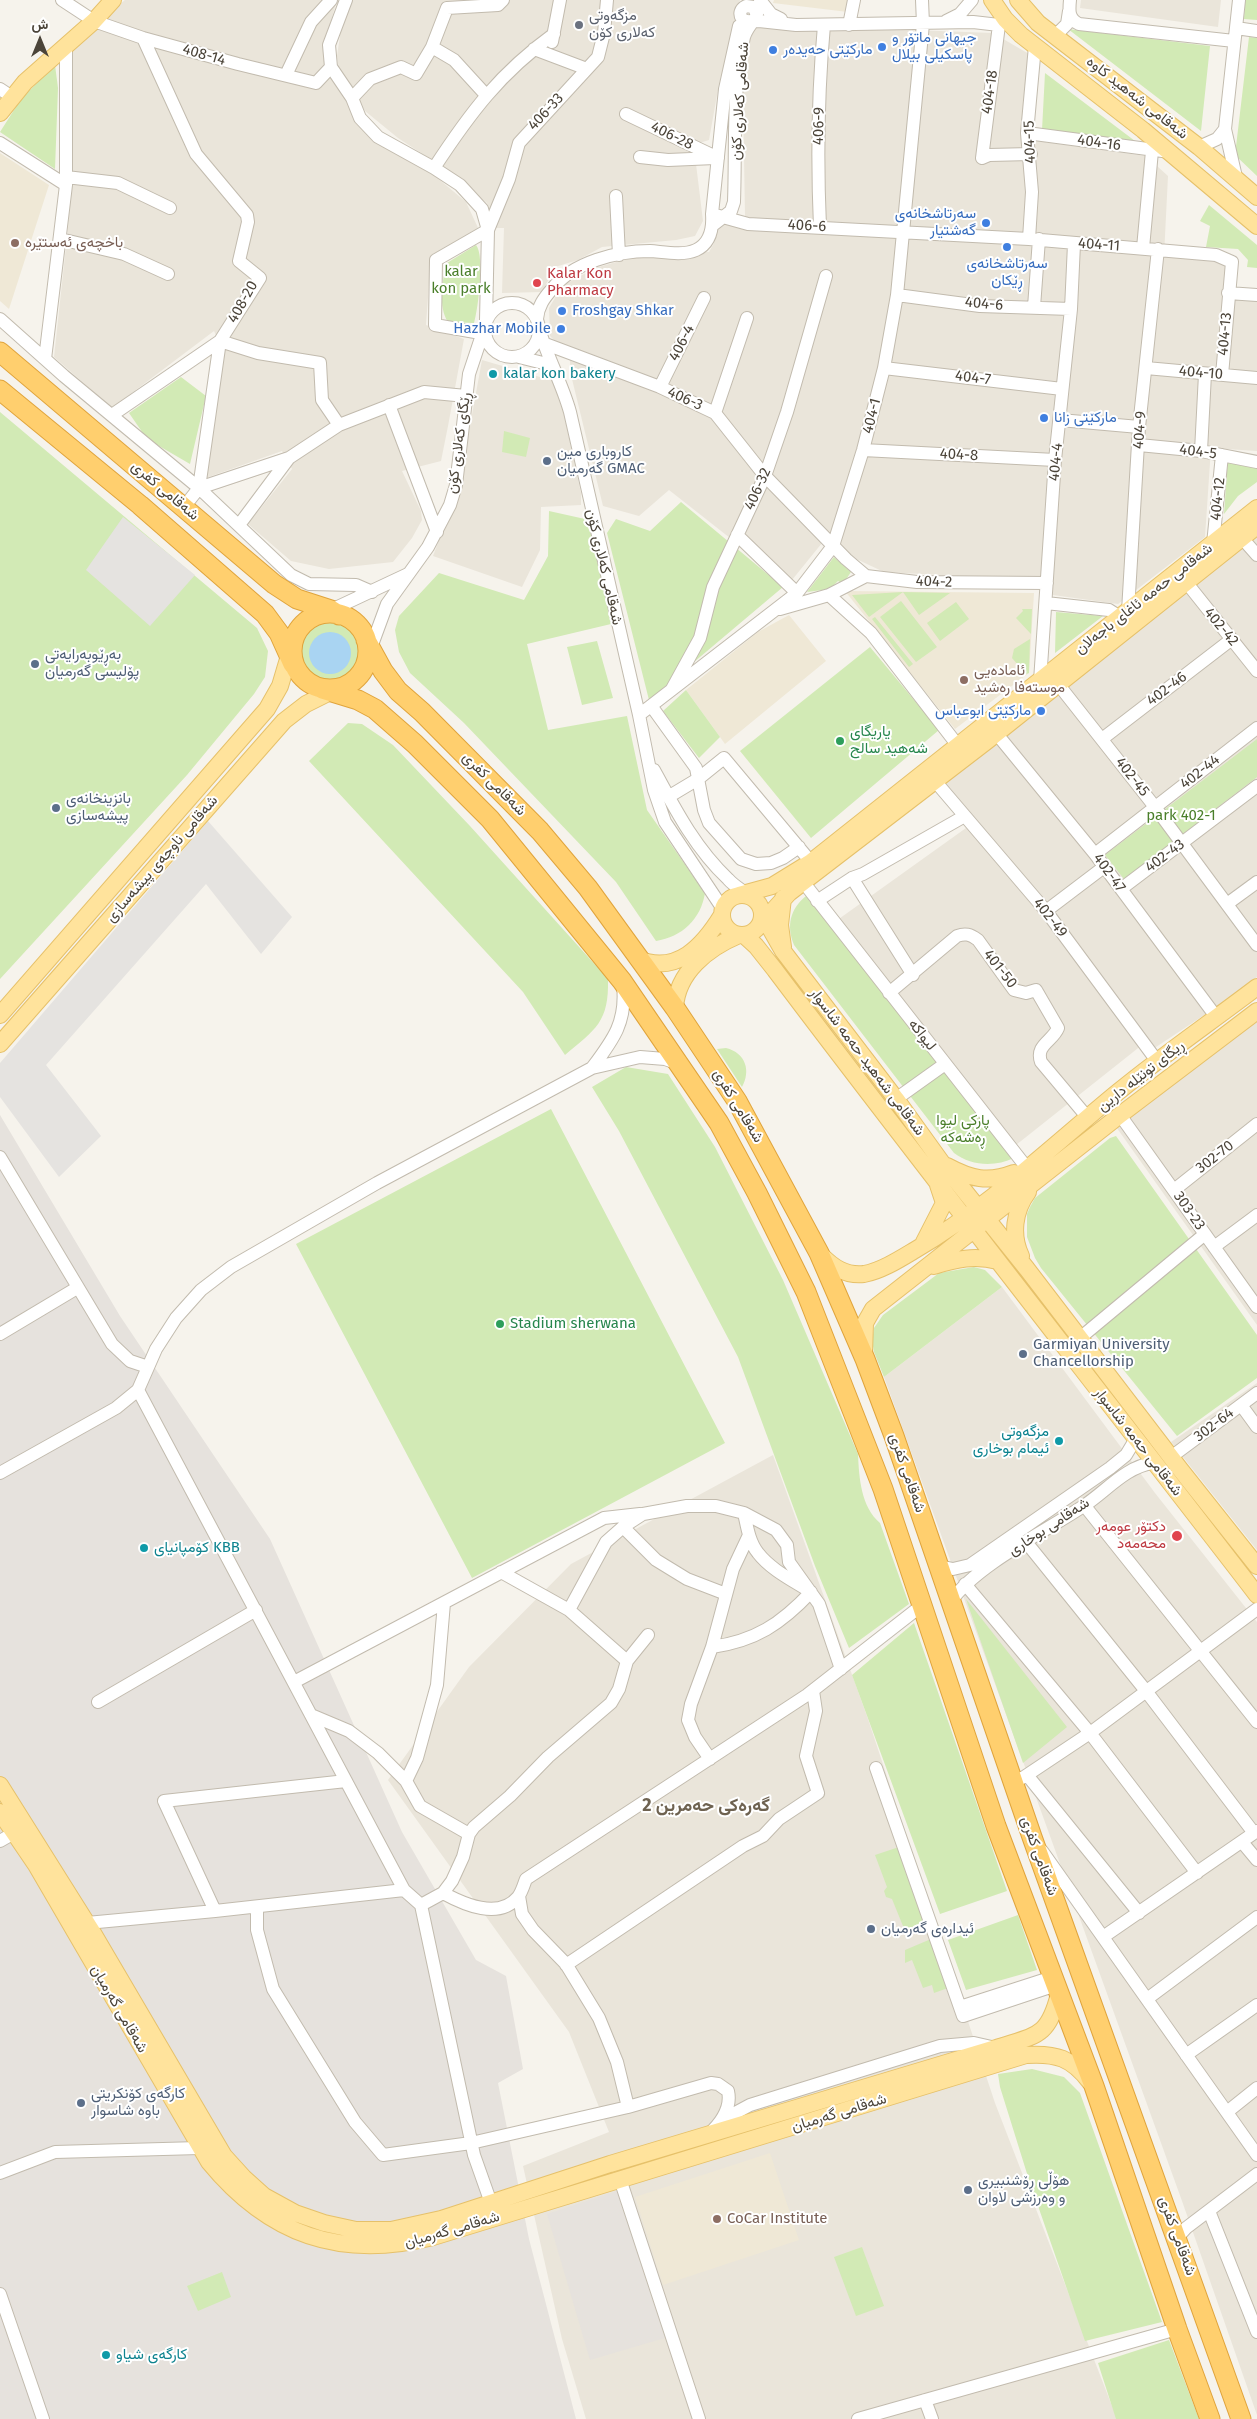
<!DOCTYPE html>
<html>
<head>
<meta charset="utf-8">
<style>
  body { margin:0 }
  #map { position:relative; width:1257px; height:2419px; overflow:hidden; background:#f6f3ec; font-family:"Fira Sans",Vazirmatn,sans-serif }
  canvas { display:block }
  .north { position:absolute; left:15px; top:15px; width:50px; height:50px; -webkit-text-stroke:4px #fff; paint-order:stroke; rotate:0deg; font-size:14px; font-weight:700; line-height:20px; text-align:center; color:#4b4439 }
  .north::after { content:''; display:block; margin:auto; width:18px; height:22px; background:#4b4439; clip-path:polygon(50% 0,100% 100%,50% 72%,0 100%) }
</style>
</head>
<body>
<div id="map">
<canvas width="1257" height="2419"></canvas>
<div class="north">ش</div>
</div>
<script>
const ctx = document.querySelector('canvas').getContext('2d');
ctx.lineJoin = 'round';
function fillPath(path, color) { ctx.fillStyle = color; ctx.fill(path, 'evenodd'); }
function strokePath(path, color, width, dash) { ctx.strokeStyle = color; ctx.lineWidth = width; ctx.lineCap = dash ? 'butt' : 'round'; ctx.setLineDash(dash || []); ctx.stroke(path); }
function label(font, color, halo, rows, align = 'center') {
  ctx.font = font + ' "Fira Sans",Vazirmatn,sans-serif'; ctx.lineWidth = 4; ctx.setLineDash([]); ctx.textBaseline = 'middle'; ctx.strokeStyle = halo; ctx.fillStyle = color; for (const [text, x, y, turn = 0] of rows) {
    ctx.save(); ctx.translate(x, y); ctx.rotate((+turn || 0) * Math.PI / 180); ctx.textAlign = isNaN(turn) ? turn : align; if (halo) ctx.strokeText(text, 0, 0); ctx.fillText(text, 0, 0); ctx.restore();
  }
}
const residential = new Path2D(`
  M125,0H337L323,49L333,77L353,114L422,165L466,202L479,230L431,255L426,325L464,339L448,426L441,461L402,471L421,511L422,520L412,538L393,562L329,569L291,561L248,524L292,469L282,451L206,478L224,352L214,331L112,408L54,357L68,228L71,170L70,54L108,14Z
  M351,0H740L719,84L709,140L696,144V164L703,221L695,236L676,240L602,247L578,260L555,267L542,292L502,293L504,228H494L487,203L447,170L398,138L365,111L339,71L337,56L341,29Z
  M1081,0H1221L1218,27L1080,8Z
  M752,24L993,33L1029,54L1023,139L1146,156L1168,176L1164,256L1227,263L1225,297L1257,299V451L1211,448L1205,537L1118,604L1053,595V581L884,572L822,543L792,580L730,538L669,490L639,516L603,506L571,375L569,348L556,342L550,336L549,308L562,286L595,268L627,259L668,253L709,252L714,243L720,220L745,216L743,96Z
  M482,360L557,382L581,493V505L541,507L540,550L522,587L433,556L458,491Z
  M1257,532V977L1230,998L1153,1049L1147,1041L1016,1145L829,926L966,828L936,790Z
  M1257,1017V1325L1114,1124Z
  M1002,1287L1155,1493L1257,1622V2415L1182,2201L884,1377Z
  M1257,1383V1550L1171,1442Z
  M773,1455L868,1719L995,2103L1117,2419H586L562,2339L523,2166L609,2132L569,2032L388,1780L469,1667L571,1564Z`);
const industrial = new Path2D(`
  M0,1115L120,1316L270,1539L402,1832L476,1960L506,1976L523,2069L498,2083L529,2239L576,2419H0Z
  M617,2191L665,2338L590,2360L547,2214Z`);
const education = new Path2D(`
  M774,0H850L848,12L773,3Z
  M0,153L49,185L9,309L0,301Z
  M845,591L1034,593L1029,673L955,729Z
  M789,615L826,661L725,744L686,690L758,632Z
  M770,2153L799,2240L663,2285L635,2197Z`);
const green = new Path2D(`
  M1245,0H1257V20L1244,19Z
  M1068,29L1210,46L1201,131Z
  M1249,37L1257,38V176L1235,155Z
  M55,65L58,88L55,169L0,132L21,99Z
  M1045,73L1139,144L1042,130Z
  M1209,205L1257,245V268L1247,267L1248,260L1238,249L1206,247L1210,226L1200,221Z
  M476,245C485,255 478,310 474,323L448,322C438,307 442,280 447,263Z
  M181,377L206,396L190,464L147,439L129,413Z
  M0,412L257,628L268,651L265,677L254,694L187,775L0,979Z
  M504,431L530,438L526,457L502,452Z
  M1228,458L1257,462V482L1238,496L1224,514Z
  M681,502L783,587L649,700L607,533L616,519L650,531Z
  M549,511L585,519L595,545L611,624L527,644L548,730L627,716L647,810L705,893C701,919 682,937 656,941L616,882L464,723L410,673L399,652L395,630L399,616L439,573L524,600L548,556Z
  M834,557L851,572L843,584L838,581L830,589L807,592Z
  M903,592L869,617L852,595L903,592L950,593L919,615Z
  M901,601L937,647L916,662L880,617Z
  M956,602L969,619L940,641L927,623Z
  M1022,609H1032L1031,634L1016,618L1023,611Z
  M1056,612L1103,616L1055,653Z
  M875,617L913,664L909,667L872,619Z
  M301 652a29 29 0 1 1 58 0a29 29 0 1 1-58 0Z
  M1030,639L1029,673L1026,674L1012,658L1014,649Z
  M597,641L613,698L582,705L567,647Z
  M870,647L939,730L811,838L740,751Z
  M686,690L720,737L699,758L663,711Z
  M348,723L362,724L393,745L470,826L608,979C609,1022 596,1029 565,1055L523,992L309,761Z
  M1257,739V777L1124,879L1105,855Z
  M806,896L1014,1158C995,1167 971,1166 954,1153L794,945C786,926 790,909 806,896Z
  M726,1048C746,1053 751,1071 742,1087L717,1049Z
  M626,1067L668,1074L715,1147L783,1280L858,1454C859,1478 861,1507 880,1523L909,1604L849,1648L815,1566L738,1357L619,1131L592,1087Z
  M551,1109L725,1443L472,1578L296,1244Z
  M1116,1136L1257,1335V1378L1177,1436L1041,1268L1035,1258L1027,1237V1214L1030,1207L1035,1198L1110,1138Z
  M974,1267L985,1270L1002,1287L884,1377L874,1352L872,1341L874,1328L883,1315L939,1273Z
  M966,1599L1067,1727L1023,1763Z
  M914,1623L1007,1891L940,1914L852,1675Z
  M899,1847L926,1923L905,1931L892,1899L886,1897L884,1891L887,1887L875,1855Z
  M1018,1915L1037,1970L966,1990L948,1940Z
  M931,1939L948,1988L934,1993L932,1985L923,1988L912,1960L905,1963V1950Z
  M1032,2069L1064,2077L1080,2093L1162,2322L1085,2341L1029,2180L1000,2087L998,2074Z
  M862,2247L884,2306L856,2316L834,2257Z
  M222,2272L231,2297L198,2311L187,2286Z
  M1169,2340L1199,2419H1116L1098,2363Z`);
const parking = new Path2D(`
  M123,517L195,575L150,626L86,570Z
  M208,821L292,917L261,954L206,884L46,1065L101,1136L59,1177L0,1097V1063Z`);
const water = new Path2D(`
  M309 653a21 21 0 1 1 42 0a21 21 0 1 1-42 0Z`);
const minor = new Path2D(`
  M62,0L94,21L143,38L238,64L316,83L331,67
  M346,0L329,45L331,67L352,98L360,118L378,137L434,168L460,185L482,209L488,230L486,320
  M760,0L771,14L781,19
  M1070,0C1069,10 1068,19 1079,24L1234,41
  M946,21L960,14L972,0
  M849,25L854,0
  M1236,28L1257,31
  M1056,35L1067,24L1069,11
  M143,38L196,154L247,215L248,222L239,261L260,278L220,341L199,488L184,507
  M552,42L560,0
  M432,47L454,60L486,95
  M534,49L587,69
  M286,75L311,22L331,0
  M0,89L12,97
  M352,98L370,79L401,67L416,74L432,47L447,8L498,5L503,0
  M626,114L718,158
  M1027,133L1170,152
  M0,143L66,185
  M1199,147L1217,139L1225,129
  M640,157L668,160L715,158
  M982,158L989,155L1031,154
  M434,168C470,113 500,73 554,34
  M66,177L118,183L170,208
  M1236,177L1225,129L1239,0
  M616,196L619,255
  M712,214L748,224L1029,239L1216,255L1232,262L1222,375
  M713,225L731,211L734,202C736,148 732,90 744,37C747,27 754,22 757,14L753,7L746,6C740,9 739,14 742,19C747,23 753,21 759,21L796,25L973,22L999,25L982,158
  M820,227C817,160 818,92 824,25
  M488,230L509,179L519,143L598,57L604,33L607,0
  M60,239L124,254L168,274
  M1029,239L1032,192L1027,133L1035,46
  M1143,248L1152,151
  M1228,293L1257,295
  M897,295L980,306L1071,309
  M485 330a27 27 0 1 1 54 0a27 27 0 1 1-54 0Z
  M1034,307L1039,239
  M0,319L64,376L199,488L291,575L309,584L356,585L372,592
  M537,319C538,306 544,298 552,289C573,262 617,251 650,251C664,252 683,256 696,250C711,243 713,228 712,214L725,89L739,26
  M539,328C547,357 562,383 570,412L639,715L654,790L665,822L723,909
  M484,329L475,332L435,325L436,260L488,230
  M543,343L660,387L715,413L765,476L846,559L866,576L917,582L1047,583
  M519,357L543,363L555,372
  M45,359L66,185V45
  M884,368L1062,389
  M1146,368L1257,378
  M660,387L704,298
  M389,405L437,532
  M715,413L747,318
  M112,415L220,341L258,353L320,363L322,400L339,425
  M1060,420L1139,427
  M1139,445L1201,451L1257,462
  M863,450L1055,460
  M1201,451L1205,374
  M199,488L289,458L339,425L424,392L466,396
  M239,525L289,458
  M737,535L797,593
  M1242,538L1257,555
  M1213,544L1222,455
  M1186,582L1257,671
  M829,595L871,633L959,747
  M1046,603L1109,610L1120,617
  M780,609L829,595L866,576
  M1128,611L1139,427L1158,249
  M327,612L408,574
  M369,653L387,604L428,547L450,505L456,485L469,374L484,329
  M1040,681L1055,460L1071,309L1074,244
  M1058,684L1155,807L1257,945
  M672,689L700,638L713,587L765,476L787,412L826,276
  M652,707L696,768L704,810L709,823L741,859L756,864L771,863L783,858L799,847
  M639,715L797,593L833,546L863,450L884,368L897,295L923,24L922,0
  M996,733L1095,854L1217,1018
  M1102,739L1232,639
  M654,770C675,809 695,848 728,879C734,886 742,890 749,896
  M935,781L1046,911L1157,1061
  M668,797L698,779L724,758L811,862
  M1095,854L1257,728
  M852,878L913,975
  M804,883L1027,1168
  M1121,889L1257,786
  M817,901L852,878L863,874L963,817
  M1227,904L1257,882
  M1046,911L1104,867
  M889,993L957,936C965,933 970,934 978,940L1014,990L1026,993L1036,990L1058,1028C1053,1041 1035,1045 1041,1062L1088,1118
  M592,1068C613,1040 627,1022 623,985
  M896,1099L945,1064
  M1120,1115L1257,1307
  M0,1157L112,1344L130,1361L148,1367
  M1174,1190L1257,1124
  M1214,1247L1257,1215
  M0,1334L77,1288
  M1080,1338L1205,1234
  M138,1390L404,1890L421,1905L474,2155L491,2203
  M1241,1405L1257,1427
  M1171,1457L1257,1393
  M0,1473L116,1408L138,1390L156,1349L176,1318L201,1290L231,1267L377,1183L592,1068L640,1057L665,1059L679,1064
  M1084,1505L1257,1722
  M623,1527L656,1560L687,1579L726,1594
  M1026,1542L1146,1691L1254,1833
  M939,1566L953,1569L970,1565L1110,1468L1126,1455L1135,1440
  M501,1572L569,1610
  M965,1584L1090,1733L1197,1873
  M951,1601C979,1563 1045,1532 1085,1505C1106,1491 1127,1466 1153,1463
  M444,1603L437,1685L417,1758L406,1781L420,1806L469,1834
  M712,1647C755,1641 781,1624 811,1592C794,1581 771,1570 758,1553C749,1542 747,1526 744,1513
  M627,1661L569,1610L606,1542L623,1527L643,1514L687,1506H716L744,1513L776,1530L787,1545L789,1562L819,1604L841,1669
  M294,1682L604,1518L640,1514
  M98,1702L256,1610
  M311,1715L349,1731L378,1753L406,1781
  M710,1759L695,1737L688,1720L691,1704L712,1647L733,1569L749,1535
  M876,1768L963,2016L1056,1985
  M1027,1775L1139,1913
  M346,1781L164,1801L215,1911L404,1890
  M1013,1782L1024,1777L1090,1733L1257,1609
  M0,1841L14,1833
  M1242,1842L1257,1860
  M1042,1851L1257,2155
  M443,1893C465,1905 499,1920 518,1897C522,1892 524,1884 526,1879L807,1695L921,1606
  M519,1896L522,1914L533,1930L566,1964L599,2018L617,2062L628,2107
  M421,1905L443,1893L452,1881L463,1857L469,1834L474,1827L510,1796L548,1757L611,1703L619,1689L627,1661L648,1635
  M257,1907V1930L273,1989L355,2122L383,2155L471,2143L628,2107L711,2083L718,2084L728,2091C732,2109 720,2124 708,2135
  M87,1923L215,1911
  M1103,1937L1257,1831
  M566,1965L743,1846L763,1836L779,1819L818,1793L806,1756L816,1711L813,1691
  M1147,1999L1257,1917
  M960,2007L1053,1977
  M1186,2055L1257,2005
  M1227,2112L1257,2088
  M724,2126L737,2112L750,2105L940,2046L974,2043L996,2048
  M0,2173L55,2152L199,2148
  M620,2179L699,2419
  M1209,2211L1257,2332
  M1177,2238L1186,2228L1257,2174
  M0,2294L43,2419
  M925,2400L932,2419
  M858,2419L1177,2329`);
const major = new Path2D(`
  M992,0L1005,19L1021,35L1143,130L1257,226
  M1018,0L1038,23L1199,147L1257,197
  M0,113L25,82L94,21L113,0
  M739,895L772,886L811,862L1257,508
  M722 915a20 20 0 1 1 40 0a20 20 0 1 1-40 0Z
  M762,914L783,951L896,1099L942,1163L1027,1269L1180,1469L1257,1566
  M759,926L789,893L987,741L1257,526
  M744,935L756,946L775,970C933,1180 1097,1387 1257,1595
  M783,947L780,925L783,898
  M638,959C677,975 703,946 722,915
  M675,1008C677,972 708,948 739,935
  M0,1015L267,709L280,686L291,649
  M0,1044L284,721L306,704L336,689
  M947,1166C971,1179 988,1183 1014,1173
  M924,1242L944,1203L938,1185
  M821,1255C833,1267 845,1276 864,1274C881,1271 900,1259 915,1250C989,1207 1052,1146 1118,1092C1163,1055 1211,1022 1257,987
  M1021,1256C1011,1235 1014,1211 1028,1192
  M934,1266C956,1259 975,1255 998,1261
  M864,1354L865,1323L873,1309L1120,1115L1257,1011
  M0,1785L93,1933L224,2156L244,2178L264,2196L295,2213L324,2223L356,2230H391L441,2219L610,2164L996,2048C1036,2035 1048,2038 1059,1994
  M0,1812L36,1865L209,2162C269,2235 340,2260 433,2237L1026,2055C1056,2053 1072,2058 1090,2082`);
const highway = new Path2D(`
  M0,352L274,584L297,599L331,610L339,615
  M0,390L140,505L265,614L279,633L293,664
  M292 651a38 38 0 1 1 76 0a38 38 0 1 1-76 0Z
  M366,640L383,671L398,691L422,712L540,831L588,888L675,1008L737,1101L819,1253L865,1359L894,1436L1032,1837L1241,2419
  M322,689L358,700L375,709L415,744L490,819L622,981L719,1123L757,1193L806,1292L883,1489L996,1826L1094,2086L1177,2329L1210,2419`);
const markers = [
  [579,25,5,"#6b7280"],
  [882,47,5,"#3f7fe0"],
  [773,50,5,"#3f7fe0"],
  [986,223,5,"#3f7fe0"],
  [15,243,5,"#8d6e63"],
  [1007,247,5,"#3f7fe0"],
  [537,283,5,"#e0444e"],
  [562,311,5,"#3f7fe0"],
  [561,329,5,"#3f7fe0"],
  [493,374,5,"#0f9aa8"],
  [1044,418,5,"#3f7fe0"],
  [547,461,5,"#5c6f8a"],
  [35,664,5,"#5c6f8a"],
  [964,680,5,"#8d6e63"],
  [1041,711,5,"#3f7fe0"],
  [840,741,5,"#2e9e5b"],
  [56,808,5,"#5c6f8a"],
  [500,1324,5,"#2e9e5b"],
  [1023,1354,5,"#5c6f8a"],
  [1059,1441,5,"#0f9aa8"],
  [1177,1536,6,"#e0444e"],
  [144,1548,5,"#0f9aa8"],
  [871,1929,5,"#5c6f8a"],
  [81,2103,5,"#5c6f8a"],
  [968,2190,5,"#5c6f8a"],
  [717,2219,5,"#8d6e63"],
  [106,2355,5,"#0f9aa8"]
];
const worshipNames = [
  ["مزگەوتی",589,16],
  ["کەلاری کۆن",589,33]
];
const shopNames = [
  ["جیهانی ماتۆر و",892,38],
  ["پاسکیلی بیلال",892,55],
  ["مارکێتی حەیدەر",783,50],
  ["سەرتاشخانەی",976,214,"right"],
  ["گەشتیار",976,231,"right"],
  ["سەرتاشخانەی",1007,264,"center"],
  ["ڕێکان",1007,281,"center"],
  ["Froshgay Shkar",572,311],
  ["Hazhar Mobile",551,329,"right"],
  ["مارکێتی زانا",1054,418],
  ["مارکێتی ابوعباس",1031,711,"right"]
];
const streetNames = [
  ["408-14",204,55,16],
  ["404-18",990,92,-82],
  ["شەقامی شەهید کاوە",1137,98,38],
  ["شەقامی کەلاری کۆن",740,101,-86],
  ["406-33",546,112,-47],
  ["406-9",819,126,-89],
  ["406-28",672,136,26],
  ["404-15",1030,142,-92],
  ["404-16",1099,143,8],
  ["406-6",807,226,3],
  ["404-11",1099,245,4],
  ["408-20",243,302,-61],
  ["404-6",984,304,5],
  ["404-13",1225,334,-85],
  ["406-4",682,343,-63],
  ["404-10",1201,373,5],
  ["404-7",973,378,7],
  ["406-3",685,399,24],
  ["404-1",872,416,-76],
  ["404-9",1140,430,-86],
  ["ڕێگای کەلاری کۆن",459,443,-82],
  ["404-5",1198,452,7],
  ["404-8",959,455,3],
  ["404-4",1056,462,-85],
  ["406-32",758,489,-66],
  ["شەقامی کفری",165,491,40],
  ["404-12",1218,499,-84],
  ["شەقامی کەلاری کۆن",604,567,77],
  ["404-2",934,582,2],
  ["شەقامی حەمە ئاغای باجەلان",1144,599,-38],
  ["402-42",1221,627,50],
  ["402-46",1167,689,-37],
  ["402-44",1200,772,-38],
  ["402-45",1132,777,52],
  ["شەقامی کفری",494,784,45],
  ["402-43",1165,856,-37],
  ["شەقامی ناوچەی پیشەسازی",162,859,-49],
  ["402-47",1109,873,54],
  ["402-49",1050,918,52],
  ["401-50",1000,969,52],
  ["لیواکە",922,1035,52],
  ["شەقامی شەهید حەمە شاسوار",867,1062,53],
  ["ڕیگای تونێلە دارین",1141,1076,-38],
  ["شەقامی کفری",738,1106,59],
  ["302-70",1215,1157,-38],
  ["303-23",1189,1211,55],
  ["302-64",1214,1425,-37],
  ["شەقامی حەمە شاسوار",1138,1442,52],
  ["شەقامی کفری",907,1473,71],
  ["شەقامی بوخاری",1049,1527,-33],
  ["شەقامی کفری",1039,1856,70],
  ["شەقامی گەرمیان",119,2009,60],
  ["شەقامی گەرمیان",839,2113,-17],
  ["شەقامی گەرمیان",452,2230,-16],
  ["شەقامی کفری",1177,2236,70]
];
const educationNames = [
  ["باخچەی ئەستێرە",25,243],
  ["ئامادەیی",974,671],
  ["موستەفا رەشید",974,688],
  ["CoCar Institute",727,2219]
];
const parkNames = [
  ["kalar",461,272],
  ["kon park",461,289],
  ["park 402-1",1181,816],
  ["پارکی لیوا",963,1121],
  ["ڕەشەکە",963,1138]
];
const healthNames = [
  ["Kalar Kon",547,274],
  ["Pharmacy",547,291],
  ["دکتۆر عومەر",1166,1527,"right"],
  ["محەمەد",1166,1544,"right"]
];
const cultureNames = [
  ["kalar kon bakery",503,374],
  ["مزگەوتی",1049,1432,"right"],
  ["ئیمام بوخاری",1049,1449,"right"],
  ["کۆمپانیای KBB",154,1548],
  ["کارگەی شیاو",116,2355]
];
const serviceNames = [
  ["کاروباری مین",557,452],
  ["گەرمیان GMAC",557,469],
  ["بەڕێوبەرایەتی",45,655],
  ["پۆلیسی گەرمیان",45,672],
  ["بانزینخانەی",66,799],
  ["پیشەسازی",66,816],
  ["Garmiyan University",1033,1345],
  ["Chancellorship",1033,1362],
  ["ئیدارەی گەرمیان",881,1929],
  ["کارگەی کۆنکریتی",91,2094],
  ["باوە شاسوار",91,2111],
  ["هۆڵی ڕۆشنبیری",978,2181],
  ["و وەرزشی لاوان",978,2198]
];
const leisureNames = [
  ["یاریگای",850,732],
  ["شەهید سالح",850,749],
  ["Stadium sherwana",510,1324]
];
const quarterNames = [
  ["گەرەکی حەمرین 2",706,1806]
];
fillPath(residential, '#eae5da');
fillPath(industrial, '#e6e2dd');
fillPath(education, '#efe8d6');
fillPath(green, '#d2eab5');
fillPath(parking, '#e5e3e0');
fillPath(water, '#a9d4f2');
strokePath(minor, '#c2bbae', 14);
strokePath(major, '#e6c16a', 18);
strokePath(highway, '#e0a43c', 21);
strokePath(minor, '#fff', 12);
strokePath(major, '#ffe39c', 16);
strokePath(highway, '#ffcf6e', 19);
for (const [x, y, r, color] of markers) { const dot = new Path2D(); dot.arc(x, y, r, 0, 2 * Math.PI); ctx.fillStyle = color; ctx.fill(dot); strokePath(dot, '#fff', 2); }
label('15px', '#5b616d', '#fff', worshipNames, 'left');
label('15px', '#366cbe', '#fff', shopNames, 'left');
label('15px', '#4b4439', '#fff', streetNames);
label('15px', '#785e54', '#fff', educationNames, 'left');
label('15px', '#4a7f2a', '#fff', parkNames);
label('15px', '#be3a42', '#fff', healthNames, 'left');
label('15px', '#0d838f', '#fff', cultureNames, 'left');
label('15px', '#4e5e75', '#fff', serviceNames, 'left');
label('15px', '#27864d', '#fff', leisureNames, 'left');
label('bold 18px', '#6e6250', '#fff', quarterNames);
</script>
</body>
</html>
